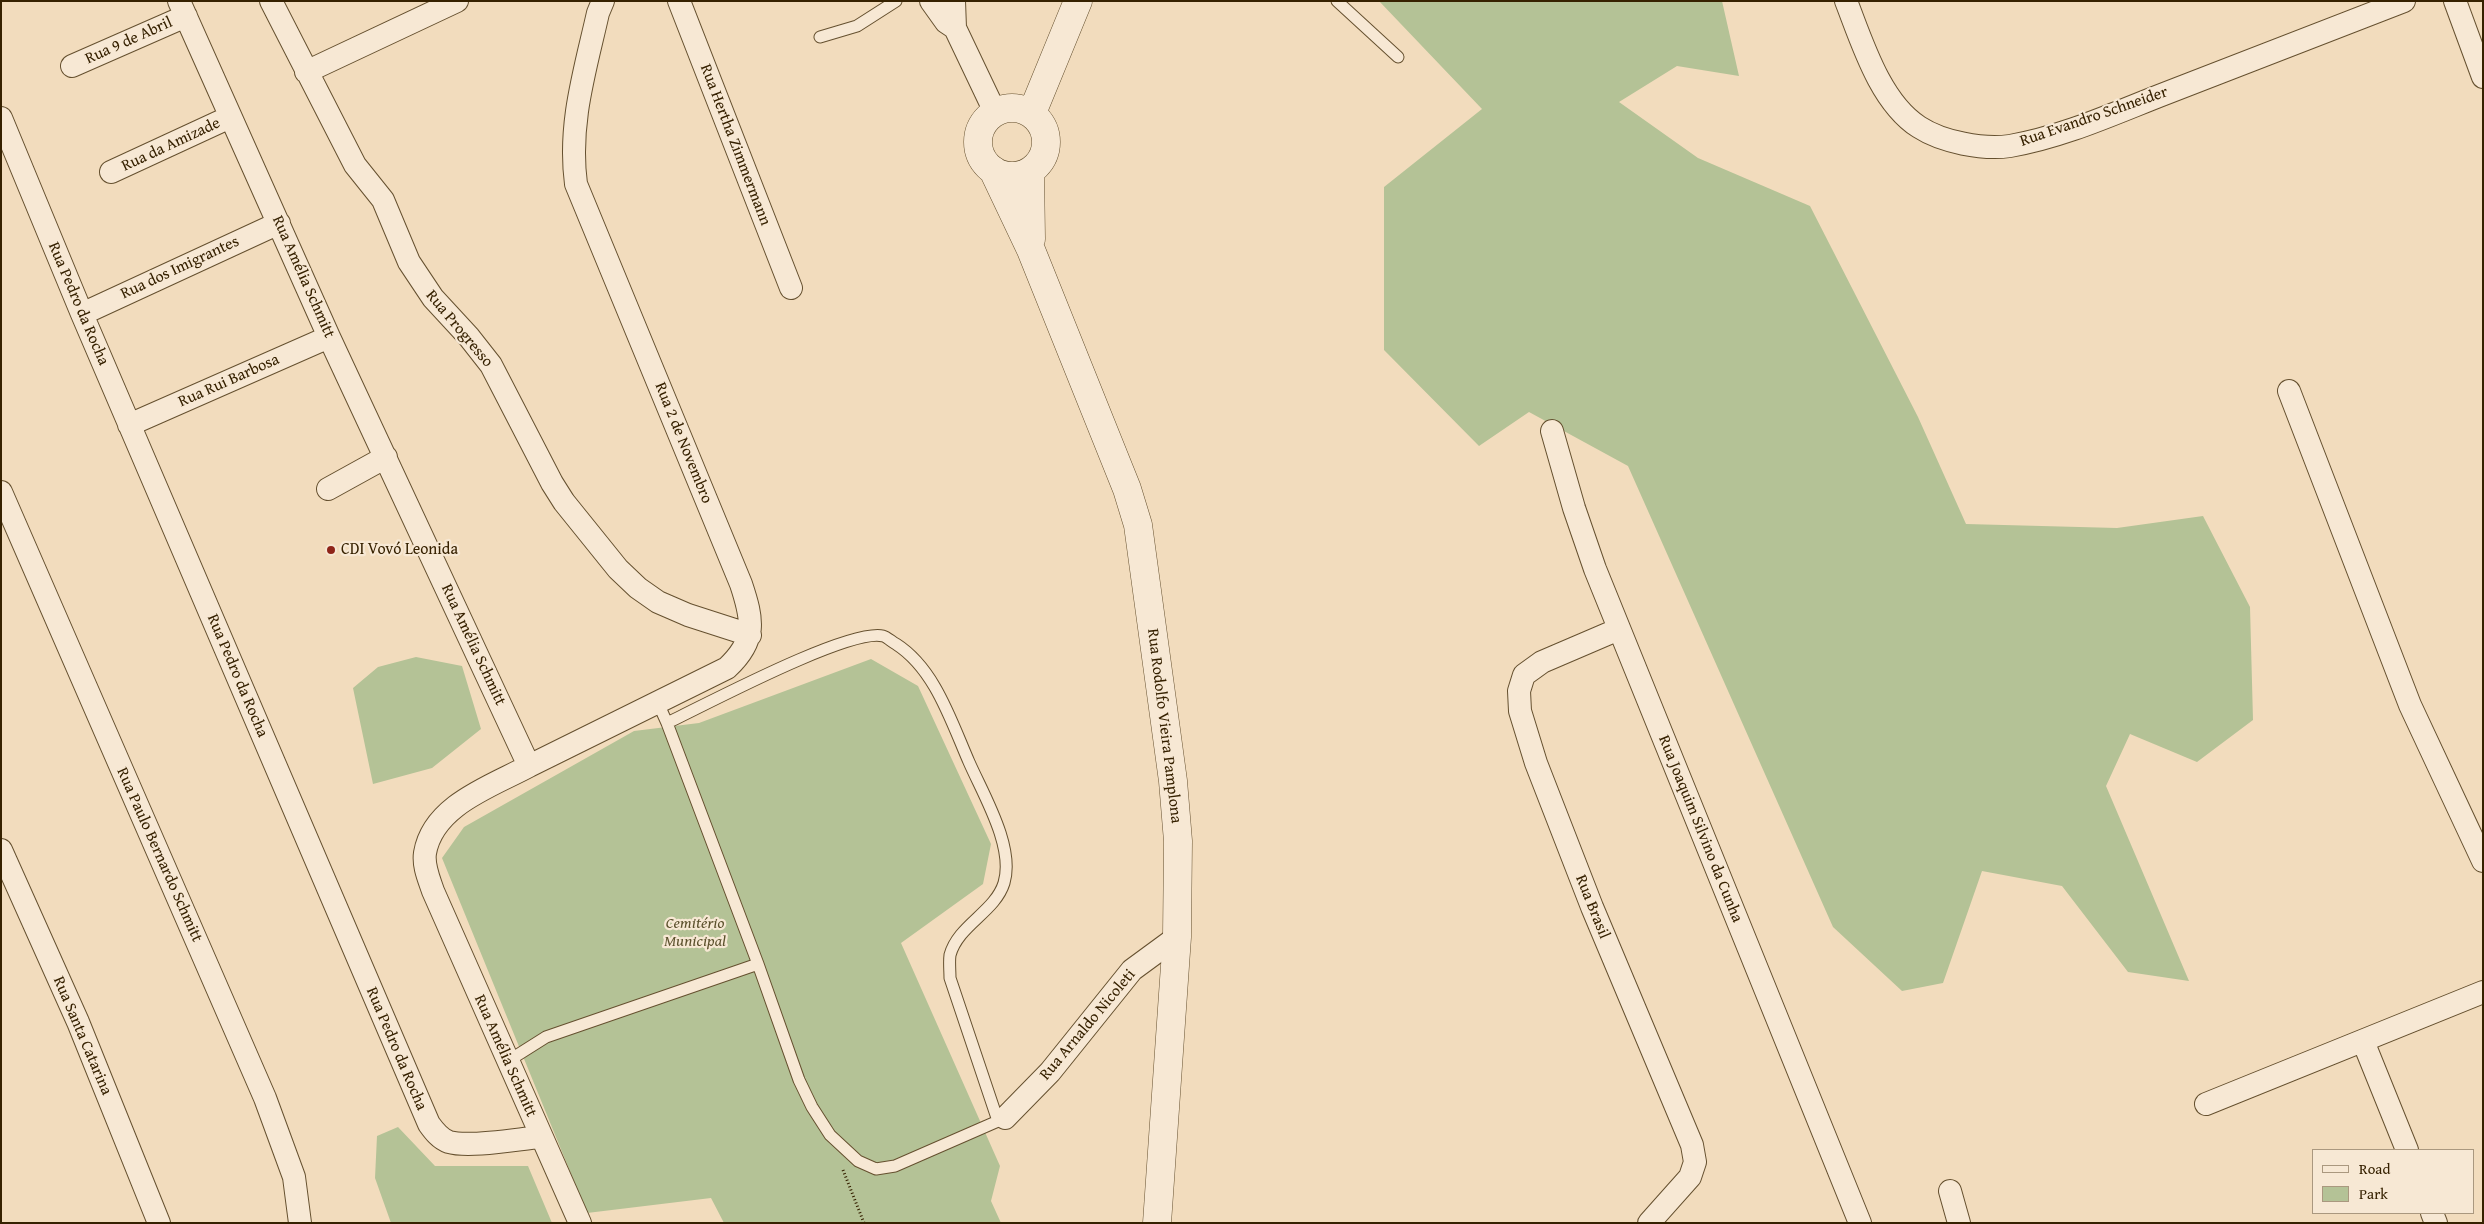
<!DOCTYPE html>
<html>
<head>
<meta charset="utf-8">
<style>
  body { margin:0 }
  #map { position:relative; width:2484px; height:1224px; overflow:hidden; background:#f2dcbd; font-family:"Gentium Book Plus",serif }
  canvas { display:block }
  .frame { position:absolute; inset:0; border:2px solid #362100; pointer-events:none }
  .legend { position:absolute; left:2312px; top:1149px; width:162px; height:65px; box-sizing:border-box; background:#f7e8d4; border:1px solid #aa987f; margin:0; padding:6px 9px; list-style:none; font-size:15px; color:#362100 }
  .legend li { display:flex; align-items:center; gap:10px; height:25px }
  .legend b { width:25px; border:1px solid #aa987f }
</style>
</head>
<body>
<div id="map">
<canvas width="2484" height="1224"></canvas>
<div class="frame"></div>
<ul class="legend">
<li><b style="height:6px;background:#f7e8d4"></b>Road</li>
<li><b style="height:14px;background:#b4c296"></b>Park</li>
</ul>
</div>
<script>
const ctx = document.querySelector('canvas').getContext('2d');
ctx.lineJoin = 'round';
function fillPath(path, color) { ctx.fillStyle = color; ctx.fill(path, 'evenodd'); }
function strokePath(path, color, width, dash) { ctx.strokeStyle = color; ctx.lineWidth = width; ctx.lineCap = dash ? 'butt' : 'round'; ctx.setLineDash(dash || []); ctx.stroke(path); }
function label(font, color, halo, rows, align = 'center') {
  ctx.font = font + ' "Gentium Book Plus",serif'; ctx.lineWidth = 4.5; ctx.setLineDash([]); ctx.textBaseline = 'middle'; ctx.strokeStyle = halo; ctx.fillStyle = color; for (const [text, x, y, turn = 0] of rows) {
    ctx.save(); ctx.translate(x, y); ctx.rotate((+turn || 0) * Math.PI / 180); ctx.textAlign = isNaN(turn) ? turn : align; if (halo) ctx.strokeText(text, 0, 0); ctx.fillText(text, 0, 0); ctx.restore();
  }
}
const green = new Path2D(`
  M1379,1H1722L1739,76L1677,66L1619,102L1698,158L1810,206L1918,417L1966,524L2117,528L2203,516L2250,607L2253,720L2197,762L2130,734L2106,786L2189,981L2128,972L2062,886L1982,871L1943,983L1902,991L1833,927L1628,466L1529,412L1479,446L1384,350V187L1482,109Z
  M416,657L462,666L481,729L432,768L373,784L353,688L378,667Z
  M871,659L918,686L991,844L983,884L901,943L1000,1166L991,1201L1001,1223H724L711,1198L587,1213L442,858L464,827L634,731L699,723Z
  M398,1127L435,1166H528L552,1223H391L375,1178L377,1136Z`);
const path = new Path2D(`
  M843,1170L864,1223`);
const service = new Path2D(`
  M1337,1L1398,57
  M820,37L857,26L896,1
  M658,703L667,723C705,705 849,628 883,636C887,637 892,642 896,644C935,669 951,721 969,762C983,794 1015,847 1004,883C995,912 958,925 950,955C949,962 950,971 950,978L998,1121
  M667,723L758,964L799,1080L812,1107L830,1135L858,1161L876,1169L895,1166L1005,1118
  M508,1061L546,1037L758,964`);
const minor = new Path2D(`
  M179,1L329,337L529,766C492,786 433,805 425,853C423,866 429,879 433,891L580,1223
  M271,1L355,165L383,200L409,262L433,298L469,337L491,365L552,483L564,502L618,569L638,588L658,602L688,615L750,635
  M679,1L791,288
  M931,1L946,22L955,28
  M954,1L955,28L995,112
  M1846,1C1862,42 1880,102 1919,127C1942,142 1983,150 2010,146C2063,137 2115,113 2164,94C2244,63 2324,32 2404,1
  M2455,1L2483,77
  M72,66L186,16
  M306,72L457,1
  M1,118L82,314L429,1124C434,1131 440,1139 449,1142C469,1148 518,1139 540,1137
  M111,172L230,117
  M82,314L279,223
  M2289,391L2410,705L2483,861
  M129,425L329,337
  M1552,431L1574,508L1595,569L1860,1223
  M328,489L386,457
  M1,492L265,1098L294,1177L300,1223
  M1619,629L1542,662L1524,675L1519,691L1520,711L1536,763L1592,907L1692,1145L1695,1162L1690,1177L1649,1223
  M529,766L727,668C757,640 753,620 741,584L576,184C568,124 585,71 598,13L603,1
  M1,850L78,1022L159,1223
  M2363,1041L2407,1150
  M2206,1104L2483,992
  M1005,1118L1050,1072L1132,970L1177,937
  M1950,1191L1959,1223
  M2432,1213L2436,1223`);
const tertiary = new Path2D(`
  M978 142a34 34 0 1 1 68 0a34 34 0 1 1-68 0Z
  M1032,113L1078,1
  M993,170L1031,250L1127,489L1138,525L1173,781L1178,841L1177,937L1157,1223
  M1030,171L1031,239`);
const markers = [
  [331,550,5,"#8f2418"]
];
const streetNames = [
  ["Rua 9 de Abril",129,41,-24],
  ["Rua Evandro Schneider",2094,117,-19],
  ["Rua da Amizade",171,145,-25],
  ["Rua Hertha Zimmermann",735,145,69],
  ["Rua dos Imigrantes",180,268,-25],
  ["Rua Amélia Schmitt",303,277,66],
  ["Rua Pedro da Rocha",78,304,67],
  ["Rua Progresso",459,329,50],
  ["Rua Rui Barbosa",229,381,-24],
  ["Rua 2 de Novembro",683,443,68],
  ["Rua Amélia Schmitt",473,645,65],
  ["Rua Pedro da Rocha",237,676,67],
  ["Rua Rodolfo Vieira Pamplona",1164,726,83],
  ["Rua Joaquim Silvino da Cunha",1700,829,68],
  ["Rua Paulo Bernardo Schmitt",159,855,66],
  ["Rua Brasil",1592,907,68],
  ["Rua Arnaldo Nicoleti",1088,1025,-50],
  ["Rua Santa Catarina",82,1036,67],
  ["Rua Pedro da Rocha",396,1049,67],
  ["Rua Amélia Schmitt",505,1056,66]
];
const poiNames = [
  ["CDI Vovó Leonida",341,550]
];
const parkNames = [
  ["Cemitério",695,924],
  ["Municipal",695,942]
];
fillPath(green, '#b4c296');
strokePath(service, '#65502f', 13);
strokePath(minor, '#65502f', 24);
strokePath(tertiary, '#65502f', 29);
strokePath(path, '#362100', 3, [1, 2.5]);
strokePath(service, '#f7e8d4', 11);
strokePath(minor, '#f7e8d4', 22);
strokePath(tertiary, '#f7e8d4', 28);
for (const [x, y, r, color] of markers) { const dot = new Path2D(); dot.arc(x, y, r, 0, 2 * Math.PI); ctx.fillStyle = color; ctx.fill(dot); strokePath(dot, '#f7e8d4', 2); }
label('16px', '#362100', '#f7e8d4', streetNames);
label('16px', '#362100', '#f7e8d4', poiNames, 'left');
label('italic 16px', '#5c512d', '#f7e8d4', parkNames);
</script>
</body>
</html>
